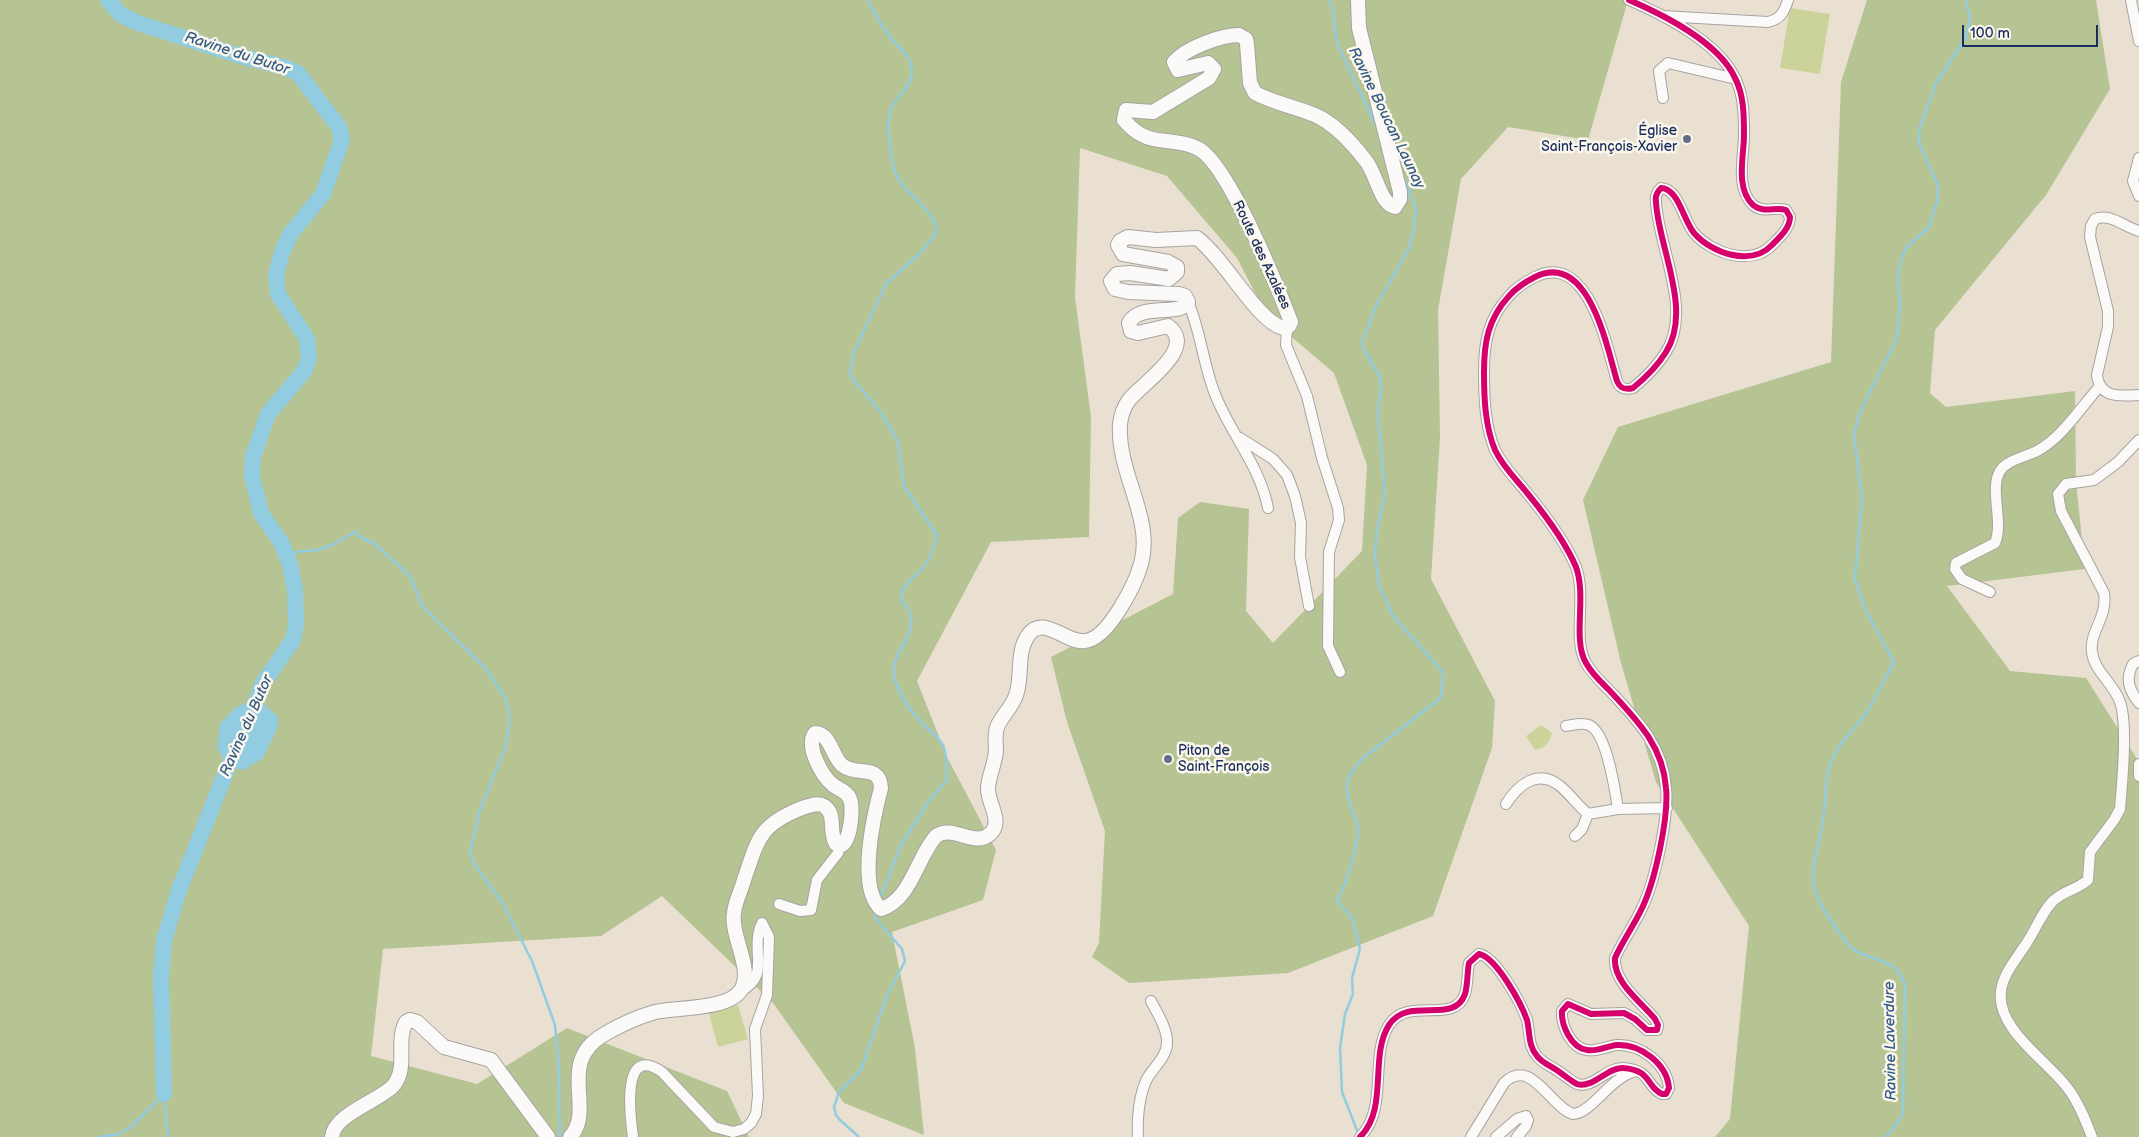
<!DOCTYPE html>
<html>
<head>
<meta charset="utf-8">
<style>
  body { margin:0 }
  #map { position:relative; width:2139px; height:1137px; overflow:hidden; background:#e9e0d2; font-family:"Balsamiq Sans",sans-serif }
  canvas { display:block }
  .scale { position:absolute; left:1962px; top:25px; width:136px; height:22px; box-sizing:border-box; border:2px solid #1b2f5e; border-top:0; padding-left:6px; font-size:15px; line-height:18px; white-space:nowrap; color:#1b2f5e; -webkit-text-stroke:4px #fbf7ec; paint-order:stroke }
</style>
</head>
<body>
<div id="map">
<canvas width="2139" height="1137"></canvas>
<div class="scale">100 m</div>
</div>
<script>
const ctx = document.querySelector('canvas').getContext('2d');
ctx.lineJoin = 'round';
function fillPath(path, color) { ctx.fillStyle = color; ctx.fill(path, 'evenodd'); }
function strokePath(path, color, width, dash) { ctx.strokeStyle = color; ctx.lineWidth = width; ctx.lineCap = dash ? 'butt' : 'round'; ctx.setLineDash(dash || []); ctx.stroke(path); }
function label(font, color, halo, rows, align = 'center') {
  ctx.font = font + ' "Balsamiq Sans",sans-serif'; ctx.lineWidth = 5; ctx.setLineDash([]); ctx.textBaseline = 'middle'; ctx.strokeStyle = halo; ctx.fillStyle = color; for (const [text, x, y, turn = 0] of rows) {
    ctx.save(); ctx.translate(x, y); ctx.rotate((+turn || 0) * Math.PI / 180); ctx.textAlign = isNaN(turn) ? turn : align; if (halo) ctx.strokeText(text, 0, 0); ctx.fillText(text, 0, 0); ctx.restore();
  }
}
const green = new Path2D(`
  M1790,8L1830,14L1820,74L1780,68Z
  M1541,725L1552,733C1549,743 1546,748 1535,750L1526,736Z
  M738,1005L748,1039L718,1047L709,1013Z`);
const forest = new Path2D(`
  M0,0H1628L1588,140L1508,127L1461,179L1438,310L1440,437L1431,579L1495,701L1492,748L1433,916L1288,973L1129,983L1092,957L1099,943L1105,831L1067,722L1051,657L1173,594L1178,518L1200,502L1249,509L1246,611L1273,643L1362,551L1367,465L1334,373L1267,316L1237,258L1167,176L1080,148L1075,297L1091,417L1089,537L991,542L917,681L947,757L996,850L983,900L892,932L915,1048L924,1135L844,1103L773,1003L662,896L601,936L383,949L371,1056L477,1084L567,1028L727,1091L749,1137H0Z
  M1867,0H2096L2110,89L2046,195L1935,330L1930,393L1946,407L2075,391L2076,482L2085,569L1947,586L2010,671L2086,678L2139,762V1137H1715L1730,1119L1749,926L1656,782L1621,663L1583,500L1618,427L1831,362L1841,82Z`);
const water = new Path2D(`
  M257,698L278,717L277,729L263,758L244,770L228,766L217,748L220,724L235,708Z`);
const stream = new Path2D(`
  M868,0C874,13 881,25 889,36C898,47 911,56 912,70C913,86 899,94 892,106C885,121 890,158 896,174C905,196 934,207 937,232L922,251L886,284L853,354L850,375L881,413L898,442L904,486L937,535C935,544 932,554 927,562C920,576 899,582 902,601C929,630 889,649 894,676C897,691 909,709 919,720C926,728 938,736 943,745C947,755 947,769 947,780L928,802L901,845L880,899
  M1329,0C1337,14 1333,30 1338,45L1378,130
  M286,553L317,550L332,545L355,532L360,537L375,544L410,576L423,607L487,670L505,698L509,712V728L505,748L480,810L470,852L474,864L502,902L532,961L555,1025L559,1069L560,1137
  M164,1094L168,1137
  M1358,1133L1342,1092L1340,1048L1345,1014L1353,994L1352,978L1360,949L1352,917L1337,901C1347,881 1357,852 1358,829C1358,822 1354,817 1352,810C1343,786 1346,776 1363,758L1437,701L1441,696L1443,672L1393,616L1379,585L1375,556L1377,528L1385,495L1378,413L1381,384L1380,377L1364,350L1362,343L1376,306L1409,248L1414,229L1416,208L1402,174
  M99,1137L119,1134L131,1127L164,1094
  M859,1137L840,1120L836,1115L834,1107L839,1092L861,1070L886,998L905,961L902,949L875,918L876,909
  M1886,1137L1899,1121L1903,1112L1905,985C1895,952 1863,964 1847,943C1833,925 1811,896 1813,873C1815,853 1822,833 1824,813C1826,793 1825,776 1833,757C1839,743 1850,733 1860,721C1874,704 1883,681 1894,662L1865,609L1855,579L1862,497L1854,436L1858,418L1868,395L1896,341L1900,308L1898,274L1902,257L1906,248L1929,227L1937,202L1938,185L1919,143L1920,127L1936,83L1966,37L1970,18L1966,0`);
const river = new Path2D(`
  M108,0L121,15L138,23L240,56L284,67L298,73L339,127L342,140L323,194L291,233L282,252L276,275L278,294L307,339L309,357L305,370L268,414L253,457L252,476L261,513L282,544L290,564L295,590L296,624L293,640L263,683L249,718
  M164,1094L161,976L164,941L179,890L236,747`);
const street = new Path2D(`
  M2131,0L2139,41
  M1662,16L1768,22C1781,19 1784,12 1788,0
  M1663,98L1659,71L1668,63L1736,79
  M2139,158L2133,181L2139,196
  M2139,231C2124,227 2111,213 2095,219L2091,226L2090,237L2108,311V327L2097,375C2100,399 2120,396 2139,395
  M1188,302C1201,332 1203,364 1215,394C1230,433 1260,466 1268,508
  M1287,328L1286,345L1307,396L1322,458L1338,508L1339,520L1329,552L1328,646L1340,672
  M1240,438L1273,459L1287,475L1295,496L1301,523L1300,557L1309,606
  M1990,592L1962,579L1955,569L1956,563L1995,543C2004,522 1989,489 2000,471C2007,460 2025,457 2037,451C2062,438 2081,407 2100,386
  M2139,661L2133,664C2125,679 2129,690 2139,703
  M1566,726C1573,725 1582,722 1589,725C1607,733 1615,790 1618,809
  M2139,764V776
  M1506,804C1518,785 1538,768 1560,786C1570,794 1577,805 1588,814L1582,829L1575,836
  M1588,814L1618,809L1667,808
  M779,904L800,911L811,910L817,880L838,853L840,845
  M633,1137C630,1115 621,1043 662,1072L714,1127L733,1132L744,1129L751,1123L756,1114L758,1096L755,1029L767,995L769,937L762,923C749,949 772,977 740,991
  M1138,1137C1137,1118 1139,1093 1148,1077C1155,1066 1166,1057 1167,1044C1168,1029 1157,1013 1151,1001
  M1360,1137C1389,1109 1369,1056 1389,1025C1408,995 1454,1026 1465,994C1468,984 1467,973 1469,963L1479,954C1496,957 1521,1003 1527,1020C1530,1032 1528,1046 1537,1056C1542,1063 1551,1066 1558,1071C1564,1075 1571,1081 1577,1084C1593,1089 1607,1067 1623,1068C1652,1070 1646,1087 1662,1094H1666L1669,1088C1667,1064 1641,1044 1617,1045C1607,1046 1597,1052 1587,1050C1571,1048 1561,1025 1562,1011L1568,1004L1591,1014L1624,1013L1635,1019L1647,1030H1657L1658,1025L1655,1019C1641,1002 1613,982 1615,958C1623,940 1635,924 1643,906C1655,880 1669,817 1666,788C1663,746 1637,720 1610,691C1601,682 1592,674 1586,663C1572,639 1587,597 1576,567C1565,541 1546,516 1528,494C1516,479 1503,467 1495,450C1485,426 1484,398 1484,372C1484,342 1488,319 1509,296C1516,288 1525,282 1535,277C1589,250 1607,348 1617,381C1620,389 1625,390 1633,388C1644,379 1658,365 1666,352C1693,310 1658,246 1656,202C1655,197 1657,192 1661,188C1679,189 1683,220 1694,233C1711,253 1751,267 1772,245C1780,237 1790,228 1790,217L1786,210C1775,206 1764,214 1753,205C1735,188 1744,156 1744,135C1744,116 1744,95 1735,78C1719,43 1664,15 1629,0
  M1471,1137L1504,1083C1531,1056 1550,1107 1573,1114C1592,1113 1609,1079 1633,1072
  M1496,1137L1517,1119L1526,1116L1528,1120L1526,1126L1517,1137
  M2092,1137C2085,1119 2078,1101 2066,1086C2045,1059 1996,1028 2001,991C2003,974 2017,958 2026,944C2035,931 2041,914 2052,902C2062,891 2077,890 2088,880L2090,852L2114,820L2120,809C2122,784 2128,724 2120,702C2114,684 2094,671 2092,652C2089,632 2108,617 2104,593L2061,511L2058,494L2066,484L2094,480L2118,462L2139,440`);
const secondary = new Path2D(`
  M332,1137C334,1114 379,1101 393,1086C409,1068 395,1042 406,1022L410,1020L417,1022L444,1047L491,1060L548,1137
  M570,1137C596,1110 556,1063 603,1035C618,1026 638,1017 655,1012C678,1007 728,1010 741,990C754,969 730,936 734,913C735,902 741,891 744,880C758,839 759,825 802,808C809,806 818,802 824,806C837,814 828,832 836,844L842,845C851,839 854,806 849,797C846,791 838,789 833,785C822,776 805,746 815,733C830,733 832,756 842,765C856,777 880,763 881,788C874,815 857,888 881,909C911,900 917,857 936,836C953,824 974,848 990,834C1004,821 987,803 988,788C989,775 995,763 996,751C996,742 994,733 998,725C1004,713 1014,705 1017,692C1022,674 1017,653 1027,637C1042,612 1066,644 1085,641C1108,639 1135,585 1141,564C1154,518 1117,474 1120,424C1121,415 1124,407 1129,400C1140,385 1199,348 1168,326L1138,333L1131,331L1129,323C1140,302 1182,317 1188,302L1185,296L1179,294L1128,292L1115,289L1111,281L1117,274L1130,273L1169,279L1177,272V267L1168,262L1123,254L1118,245L1120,241L1128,237L1156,240L1197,238C1224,258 1257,321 1283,328L1289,326L1291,322C1278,288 1227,161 1197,148C1170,135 1149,150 1124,120L1126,110L1153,112L1209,78L1214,69L1208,63L1178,70L1174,62C1186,48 1221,35 1239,35L1246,39L1247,44L1250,83L1255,93C1274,103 1295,107 1315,115C1335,124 1353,144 1366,161C1377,175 1380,204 1395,207L1400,199V192L1359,28L1358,0`);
const cycleway = new Path2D(`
  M1360,1137C1389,1109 1369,1056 1389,1025C1408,995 1454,1026 1465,994C1468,984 1467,973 1469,963L1479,954C1496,957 1521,1003 1527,1020C1530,1032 1528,1046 1537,1056C1542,1063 1551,1066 1558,1071C1564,1075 1571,1081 1577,1084C1593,1089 1607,1067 1623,1068C1652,1070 1646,1087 1662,1094H1666L1669,1088C1667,1064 1641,1044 1617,1045C1607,1046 1597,1052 1587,1050C1571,1048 1561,1025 1562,1011L1568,1004L1591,1014L1624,1013L1635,1019L1647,1030H1657L1658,1025L1655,1019C1641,1002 1613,982 1615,958C1623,940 1635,924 1643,906C1655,880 1669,817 1666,788C1663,746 1637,720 1610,691C1601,682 1592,674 1586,663C1572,639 1587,597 1576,567C1565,541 1546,516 1528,494C1516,479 1503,467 1495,450C1485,426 1484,398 1484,372C1484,342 1488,319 1509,296C1516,288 1525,282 1535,277C1589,250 1607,348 1617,381C1620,389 1625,390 1633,388C1644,379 1658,365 1666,352C1693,310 1658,246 1656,202C1655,197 1657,192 1661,188C1679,189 1683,220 1694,233C1711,253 1751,267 1772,245C1780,237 1790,228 1790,217L1786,210C1775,206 1764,214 1753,205C1735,188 1744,156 1744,135C1744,116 1744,95 1735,78C1719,43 1664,15 1629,0`);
const markers = [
  [1687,139,5,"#636d87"],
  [1168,759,5,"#636d87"]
];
const poiNames = [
  ["Église",1677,131],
  ["Saint-François-Xavier",1677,147],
  ["Piton de",1178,751,"left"],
  ["Saint-François",1178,767,"left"]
];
const streetNames = [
  ["Route des Azalées",1261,255,65]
];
const waterNames = [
  ["Ravine du Butor",237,54,18],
  ["Ravine Boucan Launay",1386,118,64],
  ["Ravine du Butor",247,726,-66],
  ["Ravine Laverdure",1891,1041,-91]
];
fillPath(green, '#cbd39a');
fillPath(forest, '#b6c393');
fillPath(water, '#91cce1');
strokePath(stream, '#91cce1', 2.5);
strokePath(river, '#91cce1', 16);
strokePath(street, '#a6a4a2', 12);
strokePath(secondary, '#a6a4a2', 16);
strokePath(street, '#fcfaf8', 10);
strokePath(secondary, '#fcfaf8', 14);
strokePath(cycleway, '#d6006c', 6);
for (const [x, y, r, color] of markers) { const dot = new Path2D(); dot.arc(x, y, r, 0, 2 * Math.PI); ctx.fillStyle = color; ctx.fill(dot); strokePath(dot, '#fbf7ec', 2); }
label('14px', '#1b2f5e', '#fbf7ec', poiNames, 'right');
label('14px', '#1b2f5e', '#fbf7ec', streetNames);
label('italic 15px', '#335b87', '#fbf7ec', waterNames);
</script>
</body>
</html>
